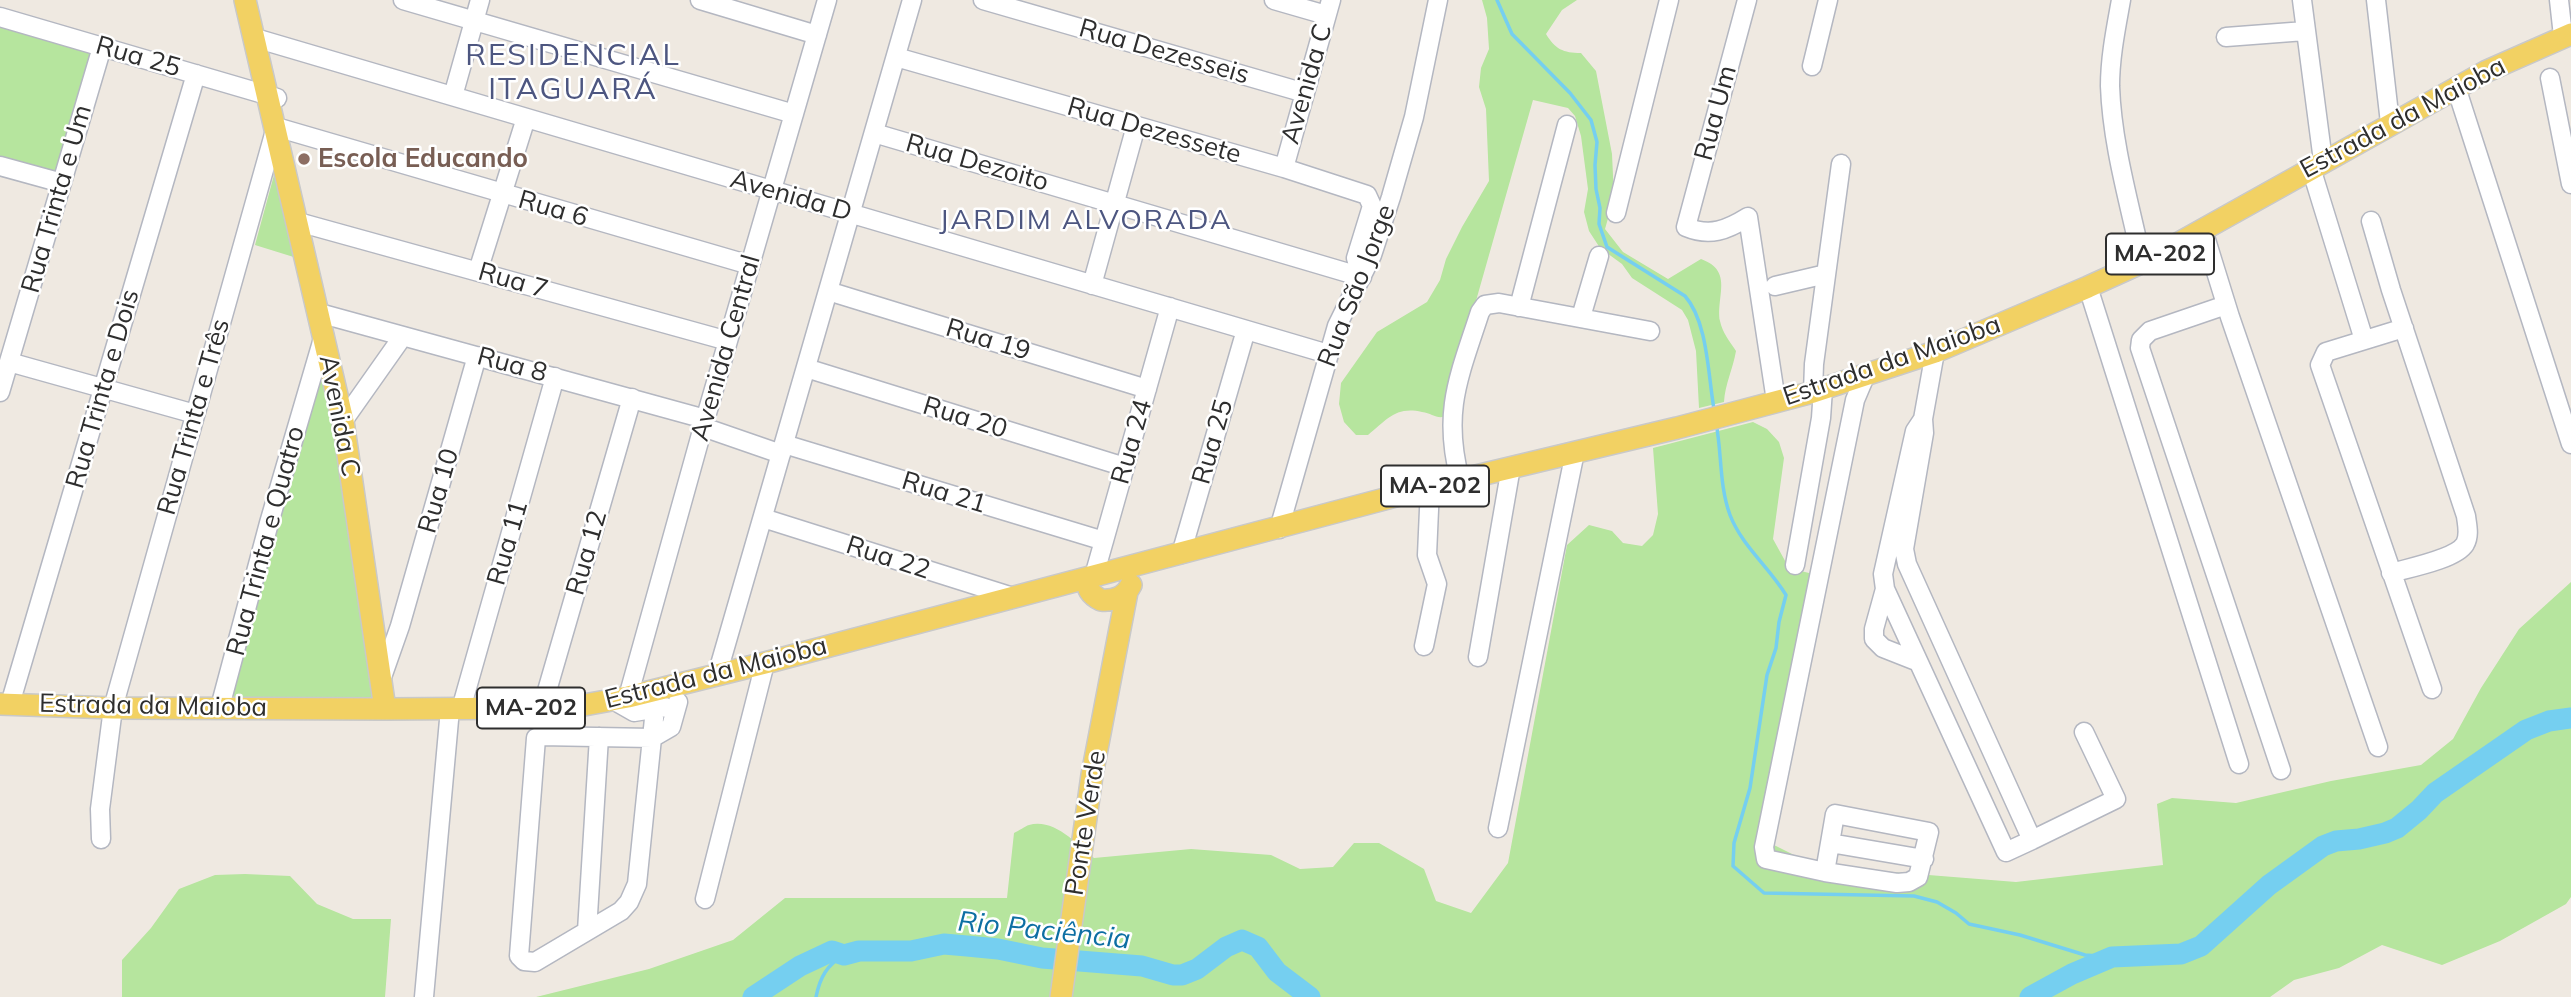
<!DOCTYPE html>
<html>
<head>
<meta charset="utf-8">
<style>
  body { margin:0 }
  canvas { display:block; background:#efe9e1 }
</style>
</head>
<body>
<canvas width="2571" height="997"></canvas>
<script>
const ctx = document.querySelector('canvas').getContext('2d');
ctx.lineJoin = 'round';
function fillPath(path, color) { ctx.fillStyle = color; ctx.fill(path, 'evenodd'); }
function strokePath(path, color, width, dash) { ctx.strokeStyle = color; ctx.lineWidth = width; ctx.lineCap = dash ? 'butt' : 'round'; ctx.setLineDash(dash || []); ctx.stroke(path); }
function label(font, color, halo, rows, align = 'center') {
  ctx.font = font + ' Mulish,sans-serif'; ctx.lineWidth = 5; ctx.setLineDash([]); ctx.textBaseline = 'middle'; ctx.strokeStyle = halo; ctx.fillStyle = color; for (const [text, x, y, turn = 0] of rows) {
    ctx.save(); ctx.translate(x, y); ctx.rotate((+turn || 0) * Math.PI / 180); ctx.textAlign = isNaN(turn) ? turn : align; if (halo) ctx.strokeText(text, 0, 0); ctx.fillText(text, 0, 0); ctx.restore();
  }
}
const green = new Path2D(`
  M1482,0H1577L1562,10L1546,34C1555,49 1563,53 1581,53L1596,71L1612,154L1614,197L1605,229L1623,252L1668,279L1701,259C1734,271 1716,296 1720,321C1722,332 1730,342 1736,351C1733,369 1725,384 1724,402L1699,408L1696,351L1688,320L1682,310L1632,278L1622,264L1600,248L1589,231L1584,212L1588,189L1581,136L1575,116L1568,108L1533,100L1443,417C1435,418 1431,413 1422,412C1395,406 1387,420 1368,435H1356L1344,422L1339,404L1341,383L1377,332L1427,302L1440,280L1446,259L1462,227L1489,181L1486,109L1479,87L1481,68L1489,49L1487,18Z
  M0,17L102,47L62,183L0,166Z
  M277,164L300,259L255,245Z
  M323,363L377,702L230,697Z
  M1753,422L1767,429L1779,442L1784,458L1773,539L1789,568L1813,574L1760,838L1816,866L2016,882L2163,865L2157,804L2172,798L2236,803L2331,781L2421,765L2453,739L2481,688L2519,629L2571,582V897L2566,904L2500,941L2442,965L2382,945L2339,968L2294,980L2270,997H536L649,969L733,940L785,898H1007L1014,833C1019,831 1025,826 1029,825C1054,818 1077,844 1094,858L1191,849L1271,855L1300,869L1333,867L1354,843H1379L1424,869L1436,901L1471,913L1508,863L1567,545L1589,525L1612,531L1623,543L1642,546L1653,535L1658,514L1653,448Z
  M245,874L290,876L317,904L353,919H391L385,997H122V960L151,928L179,889L215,875Z`);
const stream = new Path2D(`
  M1497,0L1512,34L1570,93L1591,120L1597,142L1595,165L1596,189L1600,208L1599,224L1607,247L1685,296C1708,322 1708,376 1714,409
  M1716,423C1722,453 1719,485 1730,515C1742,546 1769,567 1786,595L1779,622L1776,648L1767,675L1750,788L1734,843L1733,866L1764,893L1914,896L1937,902L1956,913L1969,924L2020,935L2085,955L2112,957
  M816,997C820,977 827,965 844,955`);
const river = new Path2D(`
  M753,997L800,966L832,951L844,955L859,951H911L944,944L967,946L998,949L1042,958L1142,966L1173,975H1182L1197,969L1226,947L1242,940L1258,947L1277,972L1310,997
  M2030,997L2072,974L2112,957L2181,954L2201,946L2269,885L2323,846L2336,841L2359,839L2385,833L2397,828L2419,810L2435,793L2526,730L2549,721L2571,718`);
const minor = new Path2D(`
  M403,0L794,114
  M700,0L817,35
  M983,0L1305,93
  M1274,0L1326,15
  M1747,0L1686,227C1710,237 1727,230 1748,217L1776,401
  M2121,0C2116,28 2110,57 2110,86C2112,145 2130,205 2142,262
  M2302,0L2323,161
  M2376,0L2390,123
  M2559,0L2563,36
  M0,17L277,98
  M2226,37L2305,31
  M255,38L1328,354
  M896,57L1284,168L1367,195L1372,206L1356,258L1362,277
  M1812,66L1828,0
  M2550,78L2571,184
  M2456,87L2571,444
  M453,96L480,0
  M874,133L1362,277
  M0,166L62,183
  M1284,168L1331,0
  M2311,168L2364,340
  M1616,213L1669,0
  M2371,221L2391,290L2466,516C2467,525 2470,535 2465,544C2456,559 2409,568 2391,573
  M298,222L728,341
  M2203,230L2230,317L2378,747
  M2154,257L2164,263L2195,252L2212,259
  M478,271L526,118
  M1092,285L1136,126
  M1775,286L1826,274
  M2088,287L2239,764
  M828,291L1147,389
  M2226,305L2150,331L2141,340L2140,348L2281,770
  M1519,307L1567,125
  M319,313L705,419
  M1581,317L1599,256
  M2404,328L2326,352L2320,365L2432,689
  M9,362L195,414
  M806,368L1125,467
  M0,392L102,47
  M1813,392L1814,364L1841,164
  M1923,419L1915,431L1883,574L1885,589L2006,852L2032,840L1907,564L1904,549L1924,433L1923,419L1935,352
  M343,421L403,336
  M703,427L781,454
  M784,444L1104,541
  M1460,480C1442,411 1459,377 1480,312L1485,305L1499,303L1650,331
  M763,518L1013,597
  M1279,529L1337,326L1372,255L1391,197L1414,117L1438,0
  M1181,554L1246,330
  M1795,565L1821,418L1823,389
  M1094,576L1170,307
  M1885,589L1874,629V639L1883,648L1916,661
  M1424,646L1437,584L1427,555L1430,487
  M1478,657L1511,467
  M717,675L912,0
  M381,680L400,626L477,356
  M628,697L703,427L827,0
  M613,700L634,712L665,707
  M10,704L196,74
  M220,707L269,523L324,335
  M542,708L632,398
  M461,709L555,377
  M655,709L652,738L637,884L629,902L621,911L535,962L524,961L519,956L536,738L540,736L652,738L671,727L678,702
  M1498,828L1575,452
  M101,839L100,809L113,708L276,127L750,265
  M2032,840L2116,799L2084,732
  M1830,843L1924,859
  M1825,872L1835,814L1929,832L1918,877L1909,882L1897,883L1825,872L1766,859L1764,847L1855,400L1866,374
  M705,899L765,663
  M587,931L599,737
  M424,997L450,709`);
const major = new Path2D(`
  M245,0L343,421L385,709
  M1089,577C1085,588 1091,595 1101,600C1115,601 1125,597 1131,585
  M0,704L113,708L385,709L542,708L584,705L628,697L765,663L1430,487L1677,428L1813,392L1935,352L2088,287L2154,257L2487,71L2571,34
  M1061,997L1092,775L1127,592`);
const markers = [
  [304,159,7,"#8d6e63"]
];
const shields = [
  [2160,254,108],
  [1435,486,108],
  [531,708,108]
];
const shieldNames = [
  ["MA-202",2160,254],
  ["MA-202",1435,486],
  ["MA-202",531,708]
];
const streetNames = [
  ["Rua Dezesseis",1164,52,16],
  ["Rua 25",138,57,16],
  ["Avenida C",1307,84,-74],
  ["Rua Um",1716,113,-75],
  ["Estrada da Maioba",2403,118,-28],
  ["Rua Dezessete",1154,131,16],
  ["Rua Dezoito",977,163,16],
  ["Avenida D",791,196,16],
  ["Rua Trinta e Um",57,199,-74],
  ["Rua 6",553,209,16],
  ["Rua 7",513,281,16],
  ["Rua São Jorge",1357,286,-69],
  ["Rua 19",988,340,17],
  ["Avenida Central",726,348,-74],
  ["Estrada da Maioba",1892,361,-19],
  ["Rua 8",512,365,15],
  ["Rua Trinta e Dois",103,389,-74],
  ["Avenida C",339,416,79],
  ["Rua Trinta e Três",194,417,-74],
  ["Rua 20",965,418,17],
  ["Rua 24",1132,442,-74],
  ["Rua 25",1213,442,-74],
  ["Rua 10",439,491,-74],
  ["Rua 21",944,493,17],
  ["Rua Trinta e Quatro",266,541,-75],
  ["Rua 11",508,543,-74],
  ["Rua 12",587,553,-74],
  ["Rua 22",888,558,18],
  ["Estrada da Maioba",716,673,-14],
  ["Estrada da Maioba",153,706,1],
  ["Ponte Verde",1086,823,-81]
];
const educationNames = [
  ["Escola Educando",318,159]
];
const neighbourhoodNames = [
  ["JARDIM ALVORADA",1086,221]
];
const waterNames = [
  ["Rio Paciência",1044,931,6]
];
const quarterNames = [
  ["RESIDENCIAL",573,56],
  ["ITAGUARÁ",573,90]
];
fillPath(green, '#b6e59e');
strokePath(stream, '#75cff0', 3.5);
strokePath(river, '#75cff0', 21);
strokePath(minor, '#b4b7c1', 21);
strokePath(major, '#c9c9c9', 24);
strokePath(minor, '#fff', 18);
strokePath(major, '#f2d163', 21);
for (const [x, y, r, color] of markers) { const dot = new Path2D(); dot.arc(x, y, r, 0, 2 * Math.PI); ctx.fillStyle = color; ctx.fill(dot); strokePath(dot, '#fff', 2.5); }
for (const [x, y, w] of shields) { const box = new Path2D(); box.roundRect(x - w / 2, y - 20.5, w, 41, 5); ctx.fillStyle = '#fff'; ctx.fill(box); strokePath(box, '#2e2e2e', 2); }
label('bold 24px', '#2e2e2e', null, shieldNames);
label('26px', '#2e2e2e', '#fff', streetNames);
label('bold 26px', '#785e54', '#fff', educationNames, 'left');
ctx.letterSpacing = '2px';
label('28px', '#4d5680', '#fff', neighbourhoodNames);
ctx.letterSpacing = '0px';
label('italic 28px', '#0d6fa3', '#fff', waterNames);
ctx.letterSpacing = '2px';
label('30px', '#4d5680', '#fff', quarterNames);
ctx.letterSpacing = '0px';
</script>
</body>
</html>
